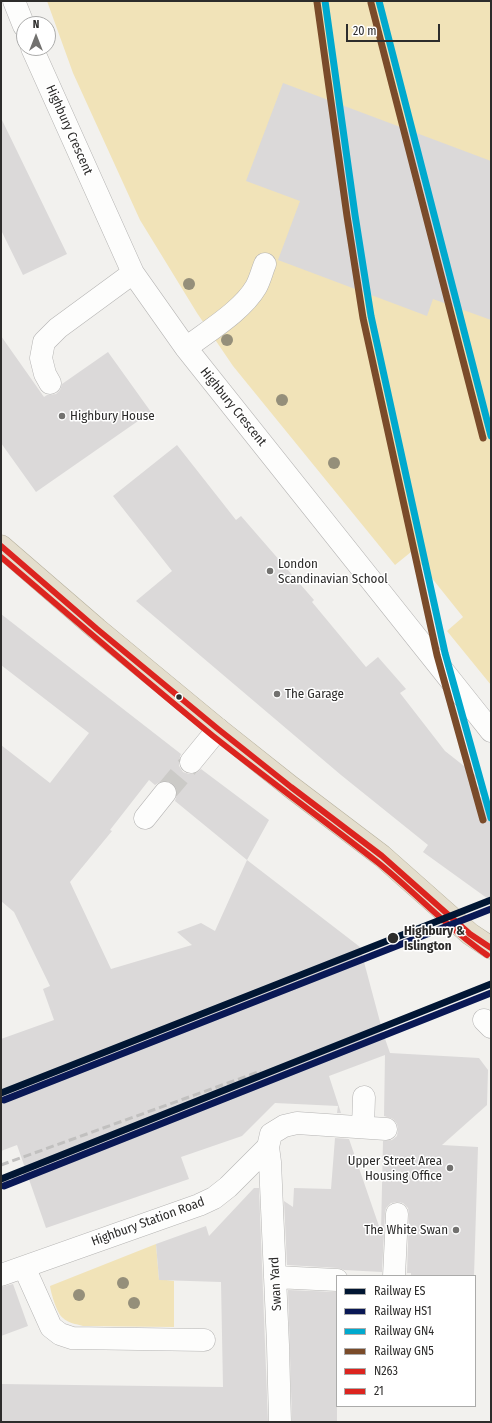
<!DOCTYPE html>
<html>
<head>
<meta charset="utf-8">
<style>
  body { margin:0 }
  #map { position:relative; width:492px; height:1423px; overflow:hidden; background:#f2f1ee; font-family:"Fira Sans Condensed",sans-serif }
  canvas { display:block }
  .frame { position:absolute; inset:0; border:2px solid #2d2c2b; pointer-events:none }
  .legend { position:absolute; left:336px; top:1275px; width:140px; height:132px; box-sizing:border-box; background:#fff; border:1px solid #ababaa; margin:0; padding:5px 7px; list-style:none; font-size:12px; color:#2d2c2b }
  .legend li { display:flex; align-items:center; gap:8px; height:20px }
  .legend b { width:20px; border:1px solid #ababaa }
  .north { position:absolute; left:16px; top:16px; width:40px; height:40px; box-sizing:border-box; background:#fff; border:1px solid #ababaa; border-radius:50%; rotate:0deg; font-size:11px; font-weight:700; line-height:16px; text-align:center; color:#2d2c2b }
  .north::after { content:''; display:block; margin:auto; width:14px; height:18px; background:#72716f; clip-path:polygon(50% 0,100% 100%,50% 72%,0 100%) }
  .scale { position:absolute; left:346px; top:24px; width:94px; height:18px; box-sizing:border-box; border:2px solid #2d2c2b; border-top:0; padding-left:5px; font-size:12px; line-height:14px; white-space:nowrap; color:#2d2c2b; -webkit-text-stroke:3px #fff; paint-order:stroke }
</style>
</head>
<body>
<div id="map">
<canvas width="492" height="1423"></canvas>
<div class="frame"></div>
<ul class="legend">
<li><b style="height:5px;background:#011633"></b>Railway ES</li>
<li><b style="height:5px;background:#091855"></b>Railway HS1</li>
<li><b style="height:5px;background:#00a9ce"></b>Railway GN4</li>
<li><b style="height:5px;background:#7a4b2a"></b>Railway GN5</li>
<li><b style="height:5px;background:#dc241f"></b>N263</li>
<li><b style="height:5px;background:#dc241f"></b>21</li>
</ul>
<div class="north">N</div>
<div class="scale">20 m</div>
</div>
<script>
const ctx = document.querySelector('canvas').getContext('2d');
ctx.lineJoin = 'round';
function fillPath(path, color) { ctx.fillStyle = color; ctx.fill(path, 'evenodd'); }
function strokePath(path, color, width, dash) { ctx.strokeStyle = color; ctx.lineWidth = width; ctx.lineCap = dash ? 'butt' : 'round'; ctx.setLineDash(dash || []); ctx.stroke(path); }
function label(font, color, halo, rows, align = 'center') {
  ctx.font = font + ' "Fira Sans Condensed",sans-serif'; ctx.lineWidth = 3; ctx.setLineDash([]); ctx.textBaseline = 'middle'; ctx.strokeStyle = halo; ctx.fillStyle = color; for (const [text, x, y, turn = 0] of rows) {
    ctx.save(); ctx.translate(x, y); ctx.rotate((+turn || 0) * Math.PI / 180); ctx.textAlign = isNaN(turn) ? turn : align; if (halo) ctx.strokeText(text, 0, 0); ctx.fillText(text, 0, 0); ctx.restore();
  }
}
const green = new Path2D(`
  M47,1H491V685L447,631L463,617L411,552L395,565L233,366L197,313L140,220L73,73Z
  M156,1244L159,1279L174,1281V1327L83,1326C76,1324 68,1323 63,1318C57,1314 51,1293 50,1286Z`);
const building = new Path2D(`
  M283,83L491,161V320L433,299L427,316L278,260L300,201L246,181Z
  M1,118L67,254L23,275L1,230Z
  M1,336L44,397L47,395L56,394L60,390L62,384L108,352L151,412L36,492L1,443Z
  M177,445L236,520L241,516L314,600L312,602L366,667L378,657L406,689L400,693L445,751L478,777L473,783L483,791L479,796L491,805V901L423,852L428,845L341,775L136,601L172,571L113,496Z
  M1,614L181,754L179,760V766L183,772L189,774H195L201,769L269,820L247,860L360,947L383,1033L390,1053L479,1058L488,1070L487,1105L442,1145L478,1147L474,1276H411V1273H407L409,1214L408,1208L403,1203L398,1202L391,1203L386,1208L385,1213L382,1272L344,1270L338,1268L287,1265L284,1201L293,1207L294,1188L331,1189L335,1138L349,1139L381,1232L383,1141L392,1140L397,1136L398,1129L397,1124L393,1119L384,1116L385,1055L329,1076L341,1113H337L338,1106L275,1103L242,1136L181,1157L189,1179L46,1228L17,1145L1,1151V1039L54,1020L43,989L50,986L14,912L1,901V745L50,783L89,733L1,665ZM149,780L155,785L160,782L166,781L173,784L177,789V794L175,801L247,860L215,931L201,923L177,932L192,945L111,969L70,882L112,831L110,830Z
  M254,1188H259L268,1422H1V1384L223,1387L221,1282L159,1280L156,1244L206,1226L209,1236Z
  M13,1284L28,1326L1,1336V1287Z
  M288,1290L337,1292V1422H292Z`);
const minorTunnel = new Path2D(`
  M165,793L191,762`);
const minor = new Path2D(`
  M14,1L24,26
  M32,48L133,273L186,348L491,731
  M186,348C208,331 242,311 256,287C260,280 262,271 265,264
  M50,383L45,374L41,358L44,342L58,328L133,273
  M191,762L218,729
  M145,818L165,793
  M484,1020L491,1027
  M363,1127L364,1097
  M268,1147L270,1162L278,1345L280,1422
  M24,1267L51,1327L60,1334L72,1338L204,1340
  M1,1275L199,1205L214,1198L228,1187L268,1147L271,1134L284,1126L297,1123L386,1129
  M394,1276L397,1214
  M275,1277L337,1280`);
const highway = new Path2D(`
  M1,546L97,629L218,729L291,787L382,856L470,934L491,948`);
const rail = new Path2D(`
  M1,1165L261,1071
  M1,1183L30,1173`);
const bus1 = new Path2D(`
  M1,546L97,629L218,729L291,787L382,856L470,934L491,948`);
const bus2 = new Path2D(`
  M1,557C71,617 141,677 213,736C267,779 322,819 376,861C414,891 446,927 487,955`);
const rail1 = new Path2D(`
  M1,1093L491,900
  M1,1179L491,984`);
const rail2 = new Path2D(`
  M4,1100L491,909
  M4,1186L491,993`);
const rail3 = new Path2D(`
  M325,1L355,215L371,316L445,653L491,818
  M379,1L491,436`);
const rail4 = new Path2D(`
  M317,2L347,216L363,318L437,655L483,820
  M371,3L483,438`);
const trees = [
  [189,284],
  [227,340],
  [282,400],
  [334,463],
  [123,1283],
  [79,1295],
  [134,1303]
];
const markers = [
  [62,416,4,"#72716f"],
  [270,571,4,"#72716f"],
  [277,694,4,"#72716f"],
  [179,697,3.5,"#2d2c2b"],
  [393,938,6,"#2d2c2b"],
  [450,1168,4,"#72716f"],
  [456,1230,4,"#72716f"]
];
const streetNames = [
  ["Highbury Crescent",69,130,66],
  ["Highbury Crescent",233,407,51],
  ["Highbury Station Road",148,1222,-20],
  ["Swan Yard",276,1284,-93]
];
const poiNames = [
  ["Highbury House",70,416],
  ["London",278,564],
  ["Scandinavian School",278,579],
  ["The Garage",285,694],
  ["Upper Street Area",442,1161,"right"],
  ["Housing Office",442,1176,"right"],
  ["The White Swan",448,1230,"right"]
];
const stopNames = [
  ["Highbury &",404,931],
  ["Islington",404,946]
];
fillPath(green, '#f1e3b8');
fillPath(building, '#dbd9d9');
strokePath(minorTunnel, '#cbcac7', 22, [22, 11]);
strokePath(minor, '#b5b4b3', 23);
strokePath(highway, '#b6b09d', 23);
strokePath(minor, '#fdfdfc', 22);
strokePath(highway, '#e4decd', 22);
strokePath(rail, '#c1c0bf', 3, [8, 4]);
strokePath(bus1, '#dc241f', 6);
strokePath(bus2, '#dc241f', 6);
strokePath(rail1, '#011633', 7);
strokePath(rail2, '#091855', 7);
strokePath(rail3, '#00a9ce', 7);
strokePath(rail4, '#7a4b2a', 7);
ctx.fillStyle = '#958f7a';
for (const [x, y] of trees) { ctx.beginPath(); ctx.arc(x, y, 6, 0, 2 * Math.PI); ctx.fill(); }
for (const [x, y, r, color] of markers) { const dot = new Path2D(); dot.arc(x, y, r, 0, 2 * Math.PI); ctx.fillStyle = color; ctx.fill(dot); strokePath(dot, '#fff', 1.5); }
label('13px', '#2d2c2b', '#fff', streetNames);
label('13px', '#2d2c2b', '#fff', poiNames, 'left');
label('bold 13px', '#2d2c2b', '#fff', stopNames, 'left');
</script>
</body>
</html>
